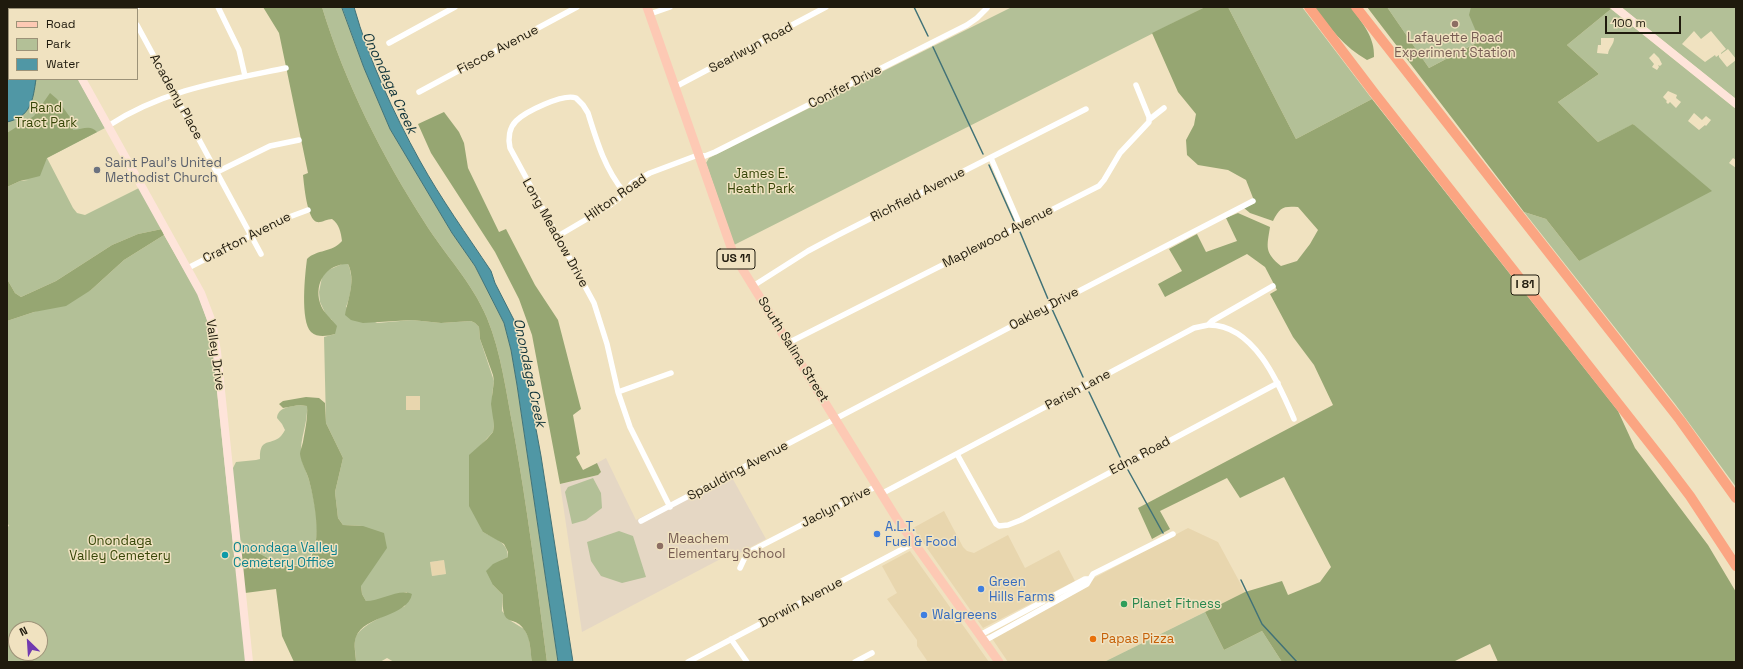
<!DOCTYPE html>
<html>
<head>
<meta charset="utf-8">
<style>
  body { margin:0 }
  #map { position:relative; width:1743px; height:669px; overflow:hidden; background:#f0e2c0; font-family:"Space Grotesk",sans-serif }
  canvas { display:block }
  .frame { position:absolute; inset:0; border:8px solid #1f1a0d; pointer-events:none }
  .legend { position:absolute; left:8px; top:8px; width:130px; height:72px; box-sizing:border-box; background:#f0e2c0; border:1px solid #9c9278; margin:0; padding:5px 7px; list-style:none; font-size:12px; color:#1f1a0d }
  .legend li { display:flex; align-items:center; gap:8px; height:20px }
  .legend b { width:20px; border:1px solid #9c9278 }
  .north { position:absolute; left:8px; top:621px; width:40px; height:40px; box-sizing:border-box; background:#f0e2c0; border:1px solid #9c9278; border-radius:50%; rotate:335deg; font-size:11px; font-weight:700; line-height:16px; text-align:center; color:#1f1a0d }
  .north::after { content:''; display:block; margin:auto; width:14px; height:18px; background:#713ab0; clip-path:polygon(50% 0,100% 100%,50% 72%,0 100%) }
  .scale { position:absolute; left:1605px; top:16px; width:76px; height:18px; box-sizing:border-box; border:2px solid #1f1a0d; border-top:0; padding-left:5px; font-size:12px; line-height:14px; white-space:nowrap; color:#1f1a0d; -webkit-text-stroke:3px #f0e2c0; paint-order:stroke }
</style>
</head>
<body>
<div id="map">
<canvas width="1743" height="669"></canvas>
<div class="frame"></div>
<ul class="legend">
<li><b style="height:5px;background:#fdc9b4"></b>Road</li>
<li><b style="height:11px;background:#b3c097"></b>Park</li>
<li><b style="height:11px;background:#5097a5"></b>Water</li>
</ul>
<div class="north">N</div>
<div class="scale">100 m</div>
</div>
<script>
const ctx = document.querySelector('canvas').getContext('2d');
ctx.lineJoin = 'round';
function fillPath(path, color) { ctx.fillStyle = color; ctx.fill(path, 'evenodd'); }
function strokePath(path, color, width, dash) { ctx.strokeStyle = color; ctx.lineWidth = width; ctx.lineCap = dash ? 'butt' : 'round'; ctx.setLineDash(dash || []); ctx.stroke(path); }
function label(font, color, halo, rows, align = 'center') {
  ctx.font = font + ' "Space Grotesk",sans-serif'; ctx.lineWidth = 3; ctx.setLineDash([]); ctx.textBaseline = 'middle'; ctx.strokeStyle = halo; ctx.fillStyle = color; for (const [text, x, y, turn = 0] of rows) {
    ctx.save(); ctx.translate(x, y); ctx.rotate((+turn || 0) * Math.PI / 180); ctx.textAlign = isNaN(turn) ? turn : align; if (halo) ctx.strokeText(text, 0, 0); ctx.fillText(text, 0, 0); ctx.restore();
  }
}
const built = new Path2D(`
  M406,396H420V410H406Z
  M944,511L963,547L967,551L974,553L1008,535L1025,568L1059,550L1075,581L983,628L913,528Z
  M1188,528L1218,542L1245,592L1104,662H1008L989,634Z
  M910,551L977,645L989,662H928L917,646V640L887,599L897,593L882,566Z
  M444,560L446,574L432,576L430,562Z`);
const education = new Path2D(`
  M606,458L636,520L729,472L766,539L732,557L730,554L582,632L560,484L598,475L601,472L597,463Z`);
const green = new Path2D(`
  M7,7H37L39,9H9V79H78L105,128L47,158L73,208L77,213L85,215L139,188L162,229L138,234L112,245L56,281L21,297L15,293L7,279V187L20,181L28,180L7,178Z
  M322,7H342L364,68L390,129L452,233L475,266L504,323L511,350L517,385L558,662H547C537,584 527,505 513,428C506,391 501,352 487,318C472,282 445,255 425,223C382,156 345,83 322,7Z
  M1012,7H1205L734,245L706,163L709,158Z
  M1228,7H1302L1372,99L1296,139Z
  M1387,7H1543L1429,68Z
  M1621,7H1736V59L1728,49L1721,54V53L1726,49L1711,31L1701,39L1694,31L1682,44L1705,62L1715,55L1716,57L1719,55V57L1727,67L1736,60V99Z
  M1611,9L1736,109V160L1733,158L1729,163L1736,168V487L1675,404L1524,212L1546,219L1579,261L1634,124L1598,142L1558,102L1599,74L1567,45ZM1601,38H1614C1614,45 1609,47 1608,54L1597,53L1598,45H1601ZM1654,53L1659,58L1662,64L1660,66L1658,65L1659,67L1657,70L1652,67L1654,64L1649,58ZM1668,91L1677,95L1676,98L1681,102L1676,108L1670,102L1668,104L1666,102L1667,101L1663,97ZM1694,113L1702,120L1706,116L1711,120L1706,126L1705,125L1699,130L1688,121Z
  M164,235L198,294L208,323L212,344L232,534L247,662H7V527L9,526L7,522V321L34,312L91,290L124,260ZM16,629H40V653H16Z
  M342,264H348C354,277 351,295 346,307L377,323L412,320L441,323L471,321L475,323L479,327L480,339L494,381L492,395L494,425L493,432L480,446L483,532C494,538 508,542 508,557L502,560L493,585L503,595L502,611L511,621L524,629L529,638L532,662H394L387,658L380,662H356C356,655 354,647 355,640C357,625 393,612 405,606L407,592L374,601H366L362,594L361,586L363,526L343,525L338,518L335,492L343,458L326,423L324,337L335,334L332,320L326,315L320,302L319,292L322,277L326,271ZM406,396H420V410H406ZM444,560L446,574L432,576L430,562Z
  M299,405L307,406C308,423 300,438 301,454C301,462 307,472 309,480C315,502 325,544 306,561C300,567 288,566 281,563C267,557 248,551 239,539L232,470L236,462L256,460L260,459C259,433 275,450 285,430L282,424L277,418C278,407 290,407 299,405Z
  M593,478L601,493L602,508L586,520L572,524L565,492L568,487Z
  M619,531L633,536L646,577L622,583L601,576L591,561L587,542Z
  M1205,612L1224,650L1262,631L1282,662H1104Z`);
const forest = new Path2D(`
  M263,7H322C345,83 382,156 425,223C445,255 472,282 487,318C501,352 506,391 513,428C527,505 537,584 547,662H532C530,651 531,640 525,631C514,612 501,632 503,595L493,585L486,571L493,564L508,557V552L504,544L483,532L469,506V455L487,439L493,432L494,425L491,404L494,381L493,375L480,339L479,327L475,323L471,321L441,323L412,320L363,323L351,320L345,315C348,299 356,280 348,264C326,264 314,283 320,303C323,313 331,318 337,326L335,334C327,336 318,338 311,332C300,321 305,274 307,259C317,249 332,253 342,241C341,232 339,224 332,219C327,219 321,223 317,222C307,220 304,184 303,175L308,173L279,33Z
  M1205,7H1228L1296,139L1372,99L1618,411L1635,448L1708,545L1736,592V662H1498L1490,644L1453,662H1282L1262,631L1224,650L1205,612L1245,592L1282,581L1288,595L1320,582L1331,567L1284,477L1240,498L1227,478L1160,511L1170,529L1152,539L1138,508L1333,405L1314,365L1293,337L1270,294L1277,290L1265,267L1247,254L1165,297L1158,284L1182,271L1169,249L1197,234L1206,252L1237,241L1226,218L1238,213L1270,227C1267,247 1264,252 1281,266L1297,261L1310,244L1318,230L1298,207C1283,206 1280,207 1273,221L1250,213L1244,208L1255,203L1246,180L1228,170L1198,165L1187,155L1186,140L1194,125L1196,114L1178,92L1152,33Z
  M1314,7H1351C1362,23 1375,37 1374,57L1367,60C1344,47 1330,28 1314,7Z
  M1367,7H1387L1429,68L1480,41L1469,15L1471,7H1608L1611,9L1567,45L1599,74L1558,102L1598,142L1633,124L1712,191L1579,261L1546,219L1524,212Z
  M50,93L57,99L72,120L73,130C82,130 90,124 97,132L47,158L40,176L20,181L7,187V133L34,116Z
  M444,112L459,132L464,143L468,168L499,232L506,229L535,285L558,320L581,409L573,415L580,454L576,457L583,470L597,463L601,472L598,475L560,484L532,335L519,299L495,252L431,153L418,124Z
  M162,229L164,235L124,260L91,290L66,306L34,312L7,321V279L15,293L21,297L56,281L112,245L138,234Z
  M306,397L319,398L325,403L326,423L343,458L335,492L338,518L343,525L363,526L384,533L387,548L361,586L362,594L366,601C381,601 399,588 412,594C408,617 364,615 356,637C353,644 356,655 356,662H294L282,636L276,589L245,593L239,539L243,545C256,551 271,561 285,565C331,576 315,503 309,480C307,472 301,463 300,454C300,451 302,446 303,442C305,430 308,418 307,406L299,405L283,408L279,404L283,401Z`);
const water = new Path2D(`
  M7,7L12,8L9,9V79H36C33,100 31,117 7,122Z
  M342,7H354C369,60 393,112 420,161C441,199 467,235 491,271L495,283L515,322L521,348L541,456L573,662H558L517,385L511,350L504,323L475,266L452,233L390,129L364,68Z`);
const stream = new Path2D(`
  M914,7L928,36
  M933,47L983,154
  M989,165L1014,221
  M1020,232L1048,299
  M1052,309L1083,377
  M1089,392L1120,457
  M1128,470L1163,533
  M1241,580L1262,624L1297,662`);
const street = new Path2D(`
  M127,7L128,9
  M218,7L239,50L245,76
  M134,9L137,7
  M650,14L670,7
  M137,25L261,254
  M389,43L455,7
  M675,87L826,7
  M419,92L577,7
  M1150,119L1164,108
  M108,126C163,90 223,81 286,68
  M991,158L1020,225
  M217,172L270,146L299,140
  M624,192C605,169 597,142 588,113L583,105L576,98C563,93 525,112 516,121C509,128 508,139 510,148L594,303L607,344L618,392L630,427L670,507
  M558,236L609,206L622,196L632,183L650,173L698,155L705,156L715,152L967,25L977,18L987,8
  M188,268L281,220L308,210
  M753,286L808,251L838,235L1086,109
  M1208,325C1254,324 1279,384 1294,419
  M788,343L1099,186L1104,180L1120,153L1149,122V117L1136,85
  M618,392L671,373
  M957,454L996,524L999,526L1008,525L1021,520L1278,383
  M881,494L1194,328L1208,325L1212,321L1273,286
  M641,521L1054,304L1253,201
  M740,568L747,553L877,486
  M980,635L1085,579H1090
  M731,639L747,662
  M984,641L1087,584L1093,574L1173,534
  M688,662L914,543
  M855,662L872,653`);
const secondary = new Path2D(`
  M43,7L44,9
  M1615,7L1736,104
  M82,79L201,293L212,322L217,352L249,662`);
const primary = new Path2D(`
  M647,7L732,250L738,262L897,519L999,662`);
const highway = new Path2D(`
  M1309,7L1375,94L1665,463L1690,496L1736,566
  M1356,7L1680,420L1736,498`);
const markers = [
  [1455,24,4,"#8d6e63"],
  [97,170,4,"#6b7280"],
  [877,534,4,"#3f7fe0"],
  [660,546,4,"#8d6e63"],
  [225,555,4,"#0f9aa8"],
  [981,589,4,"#3f7fe0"],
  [1124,604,4,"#2e9e5b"],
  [924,615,4,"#3f7fe0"],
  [1093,639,4,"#e8710a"]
];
const shields = [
  [736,259,38],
  [1525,285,28]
];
const shieldNames = [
  ["US 11",736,259],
  ["I 81",1525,285]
];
const educationNames = [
  ["Lafayette Road",1455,38],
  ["Experiment Station",1455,53],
  ["Meachem",668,539,"left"],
  ["Elementary School",668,554,"left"]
];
const streetNames = [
  ["Searlwyn Road",751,48,-28],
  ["Fiscoe Avenue",498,50,-28],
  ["Conifer Drive",845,87,-27],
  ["Academy Place",176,97,61],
  ["Richfield Avenue",918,195,-27],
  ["Hilton Road",616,198,-35],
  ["Long Meadow Drive",555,233,61],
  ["Maplewood Avenue",998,237,-27],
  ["Crafton Avenue",247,238,-27],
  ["Oakley Drive",1044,309,-28],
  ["South Salina Street",793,350,58],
  ["Valley Drive",215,355,82],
  ["Parish Lane",1078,390,-28],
  ["Edna Road",1140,456,-28],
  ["Spaulding Avenue",738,471,-28],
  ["Jaclyn Drive",836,507,-27],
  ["Dorwin Avenue",801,603,-28]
];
const parkNames = [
  ["Rand",46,108],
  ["Tract Park",46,123],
  ["James E.",761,174],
  ["Heath Park",761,189],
  ["Onondaga",120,541],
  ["Valley Cemetery",120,556]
];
const worshipNames = [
  ["Saint Paul's United",105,163],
  ["Methodist Church",105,178]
];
const shopNames = [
  ["A.L.T.",885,527],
  ["Fuel & Food",885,542],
  ["Green",989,582],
  ["Hills Farms",989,597],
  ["Walgreens",932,615]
];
const cultureNames = [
  ["Onondaga Valley",233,548],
  ["Cemetery Office",233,563]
];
const leisureNames = [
  ["Planet Fitness",1132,604]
];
const foodNames = [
  ["Papas Pizza",1101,639]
];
const waterNames = [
  ["Onondaga Creek",389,83,65],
  ["Onondaga Creek",529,373,78]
];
fillPath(built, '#e8d6ae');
fillPath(education, '#e5d7c4');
fillPath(green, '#b3c097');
fillPath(forest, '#96a672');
fillPath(water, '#5097a5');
strokePath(water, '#417277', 1);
strokePath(stream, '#417277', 1.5);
strokePath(street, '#fff', 5.5);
strokePath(secondary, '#fee4da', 8);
strokePath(primary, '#fdc9b4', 9);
strokePath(highway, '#fba582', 10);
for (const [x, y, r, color] of markers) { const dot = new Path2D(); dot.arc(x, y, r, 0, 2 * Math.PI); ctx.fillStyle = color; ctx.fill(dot); strokePath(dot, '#f0e2c0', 1.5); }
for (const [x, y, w] of shields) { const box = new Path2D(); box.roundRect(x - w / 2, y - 10, w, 20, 3); ctx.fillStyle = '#f0e2c0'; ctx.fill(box); strokePath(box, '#1f1a0d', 1); }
label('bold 12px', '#1f1a0d', null, shieldNames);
label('13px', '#785e54', '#f0e2c0', educationNames);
label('13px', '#1f1a0d', '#f0e2c0', streetNames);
label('13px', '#374608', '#f0e2c0', parkNames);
label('13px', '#5b616d', '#f0e2c0', worshipNames, 'left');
label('13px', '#366cbe', '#f0e2c0', shopNames, 'left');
label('13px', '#0d838f', '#f0e2c0', cultureNames, 'left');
label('13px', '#27864d', '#f0e2c0', leisureNames, 'left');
label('13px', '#c56008', '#f0e2c0', foodNames, 'left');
label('italic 14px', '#10343a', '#f0e2c0', waterNames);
</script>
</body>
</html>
